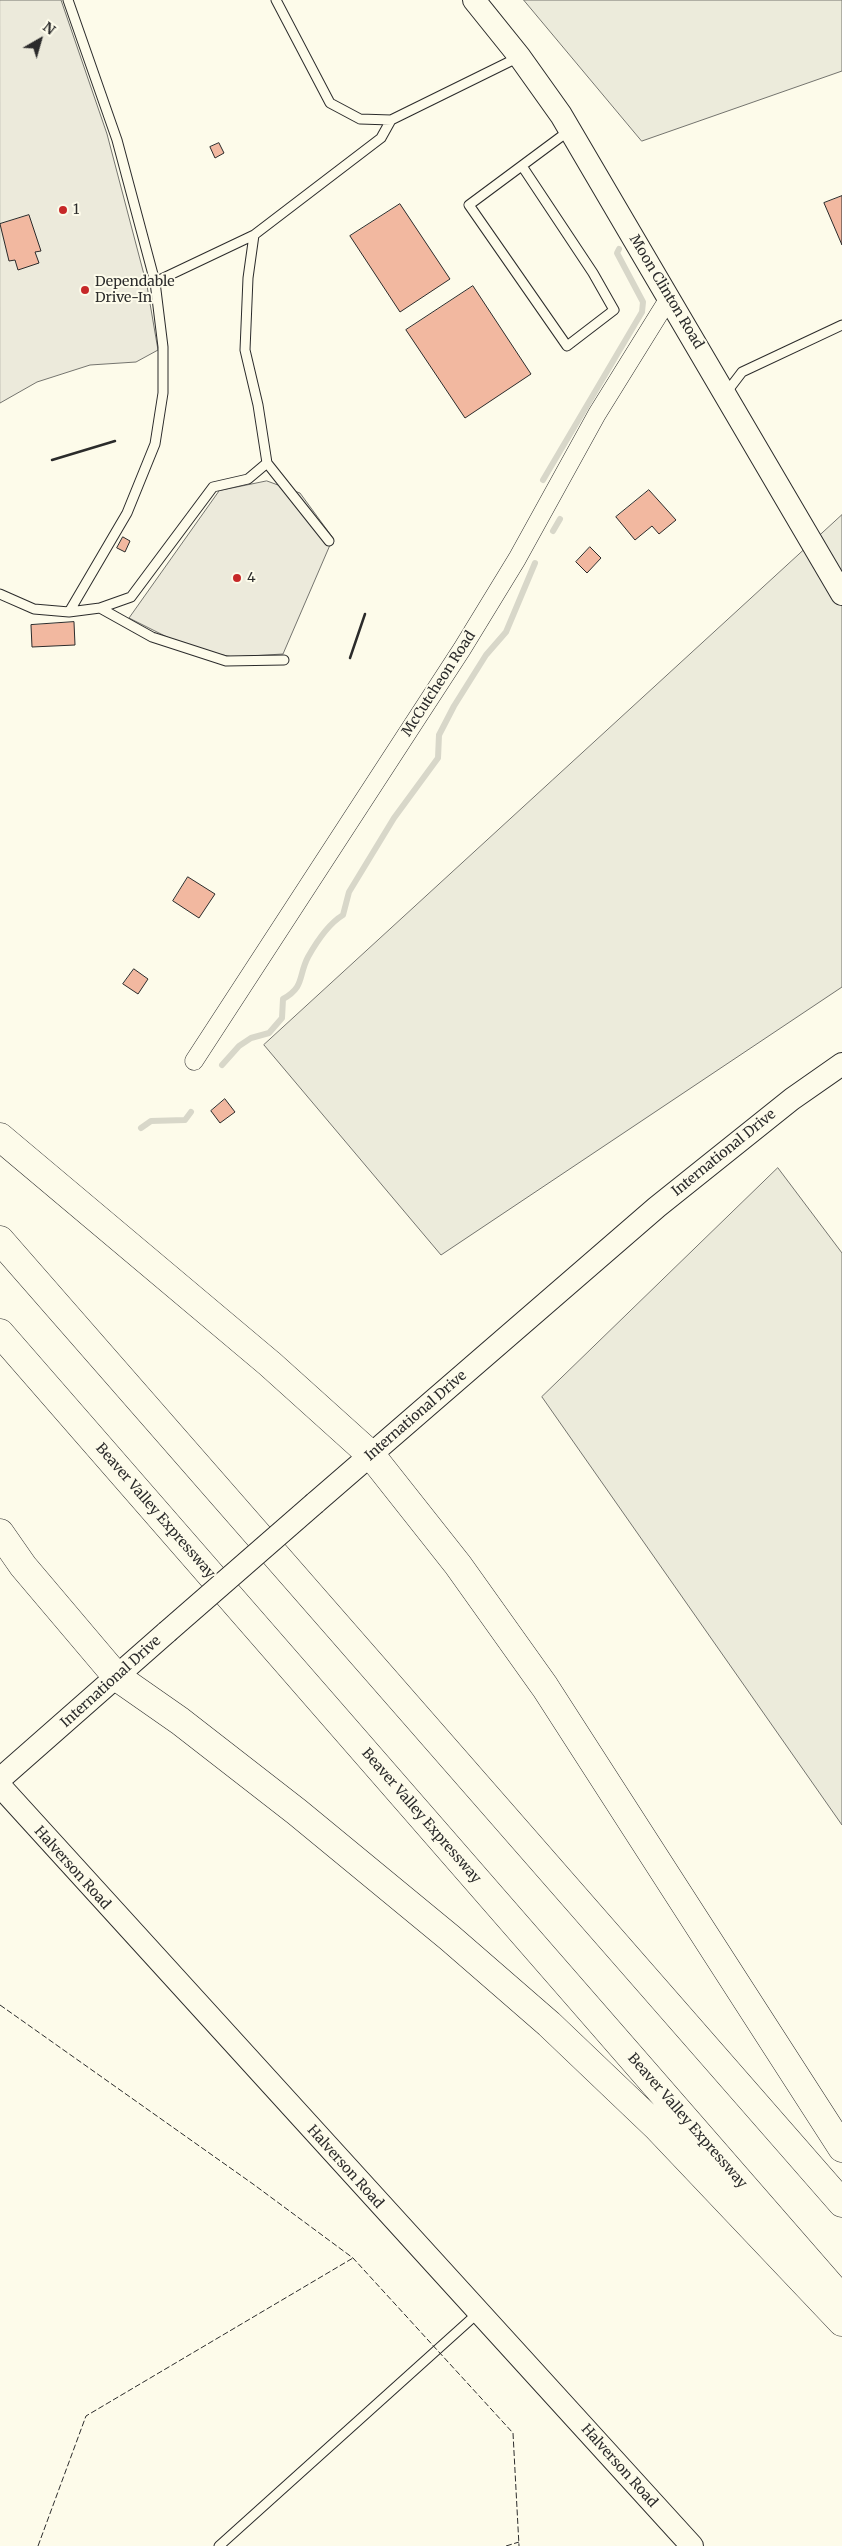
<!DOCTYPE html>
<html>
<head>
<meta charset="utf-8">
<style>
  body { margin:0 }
  #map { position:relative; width:842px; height:2546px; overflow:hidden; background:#fdfbea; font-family:Merriweather,serif }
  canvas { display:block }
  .north { position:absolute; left:15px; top:15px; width:50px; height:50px; -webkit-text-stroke:4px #fdfbea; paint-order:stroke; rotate:38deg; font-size:14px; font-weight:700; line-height:20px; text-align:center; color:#2b2b2b }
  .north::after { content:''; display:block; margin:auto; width:18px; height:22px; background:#2b2b2b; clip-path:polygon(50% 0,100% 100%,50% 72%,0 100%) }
</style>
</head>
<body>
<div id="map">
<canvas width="842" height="2546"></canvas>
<div class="north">N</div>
</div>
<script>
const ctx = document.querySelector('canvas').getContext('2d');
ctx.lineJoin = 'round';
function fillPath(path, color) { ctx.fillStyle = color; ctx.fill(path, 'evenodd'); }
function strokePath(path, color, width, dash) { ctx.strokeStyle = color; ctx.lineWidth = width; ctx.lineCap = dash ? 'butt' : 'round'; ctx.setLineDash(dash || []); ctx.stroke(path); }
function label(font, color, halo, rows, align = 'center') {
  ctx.font = font + ' Merriweather,serif'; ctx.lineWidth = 4; ctx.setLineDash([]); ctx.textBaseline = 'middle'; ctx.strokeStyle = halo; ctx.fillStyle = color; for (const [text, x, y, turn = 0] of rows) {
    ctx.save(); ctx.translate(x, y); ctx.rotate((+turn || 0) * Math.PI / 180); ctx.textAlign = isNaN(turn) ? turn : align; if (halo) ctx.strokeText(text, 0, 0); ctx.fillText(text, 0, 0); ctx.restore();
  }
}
const green = new Path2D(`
  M524,0H842V71L642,141Z
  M842,515V987L441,1255L264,1045Z
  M778,1168L842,1253V1825L542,1397Z`);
const parking = new Path2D(`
  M0,0H61L107,134L147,286L158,350L136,362L90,365L37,382L0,403Z
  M267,481L300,493L333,538L283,654L233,657L191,649L129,618L219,491Z`);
const stream = new Path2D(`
  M543,480L642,312L643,302L617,253L619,249
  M553,531L560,519
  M222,1065L239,1046L251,1038L269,1033L282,1018L283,999C305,987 298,976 308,957C317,941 328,924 343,915L349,892L394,818L438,758L439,735L454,706L486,655L506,632L535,563
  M141,1128L151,1121L185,1120L191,1112`);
const building = new Path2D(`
  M219,143L224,153L215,158L210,147Z
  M842,196V245L824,203Z
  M400,204L450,279L400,312L350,236Z
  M29,215L41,251L35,252L39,263L18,270L15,260L9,261L0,224Z
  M473,286L531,374L465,418L406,330Z
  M649,490L676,520L659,534L652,526L635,540L616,517Z
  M123,537L130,541L125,552L117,548Z
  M590,547L601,558L587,573L576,562Z
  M74,622L75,645L32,647L31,625Z
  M188,877L215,894L199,918L173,901Z
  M134,969L148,979L138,994L123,984Z
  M225,1099L235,1112L220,1123L211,1111Z`);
const service = new Path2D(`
  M68,0L117,140L155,282
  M276,0L330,103L360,119L391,120L519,57
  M522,166L593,273L614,310L567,346L469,205L570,130
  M726,393L742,372L842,325
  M267,463L329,541
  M0,594L34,609L69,612L100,608L131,597L213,487L248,479L267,463L258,405L245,350L248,278L254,235L381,138L391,120
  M100,608L152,637L226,661L284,660
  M69,612L127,513L155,444L163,393V347L155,282L254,235
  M219,2546L479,2312`);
const minor = new Path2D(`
  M194,1061L462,649L517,559L597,414L669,298`);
const tertiary = new Path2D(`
  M474,0L519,56L561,115L842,594
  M315,1503L657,1207L792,1099L842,1064
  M0,1779L167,1632
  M0,1786L692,2546`);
const motorway = new Path2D(`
  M0,1137L270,1364L371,1455L458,1565L545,1687L842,2148
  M0,1240L842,2203
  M0,1333L842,2299
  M0,1533L23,1566L117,1677L180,1721L297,1812L450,1938L549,2024L657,2127L842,2322`);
const tertiaryBridge = new Path2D(`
  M167,1632L315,1503`);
const fence = new Path2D(`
  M0,2005L253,2184L353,2258L513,2433L519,2546
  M38,2546L86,2416L353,2258
  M506,2546L519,2542`);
const wall = new Path2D(`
  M52,460L115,441
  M350,658L365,614`);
const markers = [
  [63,210,5,"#c62828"],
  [85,290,5,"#c62828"],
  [237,578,5,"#c62828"]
];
const poiNames = [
  ["1",73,210],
  ["Dependable",95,282],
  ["Drive-In",95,298],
  ["4",247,578]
];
const streetNames = [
  ["Moon Clinton Road",666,292,59],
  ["McCutcheon Road",439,684,-57],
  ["International Drive",724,1153,-39],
  ["International Drive",416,1416,-41],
  ["Beaver Valley Expressway",155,1511,49],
  ["International Drive",111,1682,-42],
  ["Beaver Valley Expressway",421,1816,49],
  ["Halverson Road",72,1868,48],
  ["Beaver Valley Expressway",687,2121,49],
  ["Halverson Road",345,2167,48],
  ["Halverson Road",619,2466,48]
];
fillPath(green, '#ecebdb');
strokePath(green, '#74746e', 1);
fillPath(parking, '#eceadb');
strokePath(parking, '#74746e', 1);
strokePath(stream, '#d8d7c9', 6);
fillPath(building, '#f2b8a0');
strokePath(building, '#2b2b2b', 1);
strokePath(service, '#2b2b2b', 11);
strokePath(minor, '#2b2b2b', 19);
strokePath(tertiary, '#2b2b2b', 24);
strokePath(motorway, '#2b2b2b', 29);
strokePath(service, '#fdfbea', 9);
strokePath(minor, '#fdfbea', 18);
strokePath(tertiary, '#fdfbea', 22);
strokePath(motorway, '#fdfbea', 28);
strokePath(tertiaryBridge, '#2b2b2b', 24, []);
strokePath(tertiaryBridge, '#fdfbea', 22);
strokePath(fence, '#2b2b2b', 1, [6, 2.5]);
strokePath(wall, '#2b2b2b', 2.5);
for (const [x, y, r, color] of markers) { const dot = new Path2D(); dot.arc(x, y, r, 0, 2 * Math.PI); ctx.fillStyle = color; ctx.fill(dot); strokePath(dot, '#fdfbea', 2); }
label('14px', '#2b2b2b', '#fdfbea', poiNames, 'left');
label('14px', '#2b2b2b', '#fdfbea', streetNames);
</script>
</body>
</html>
